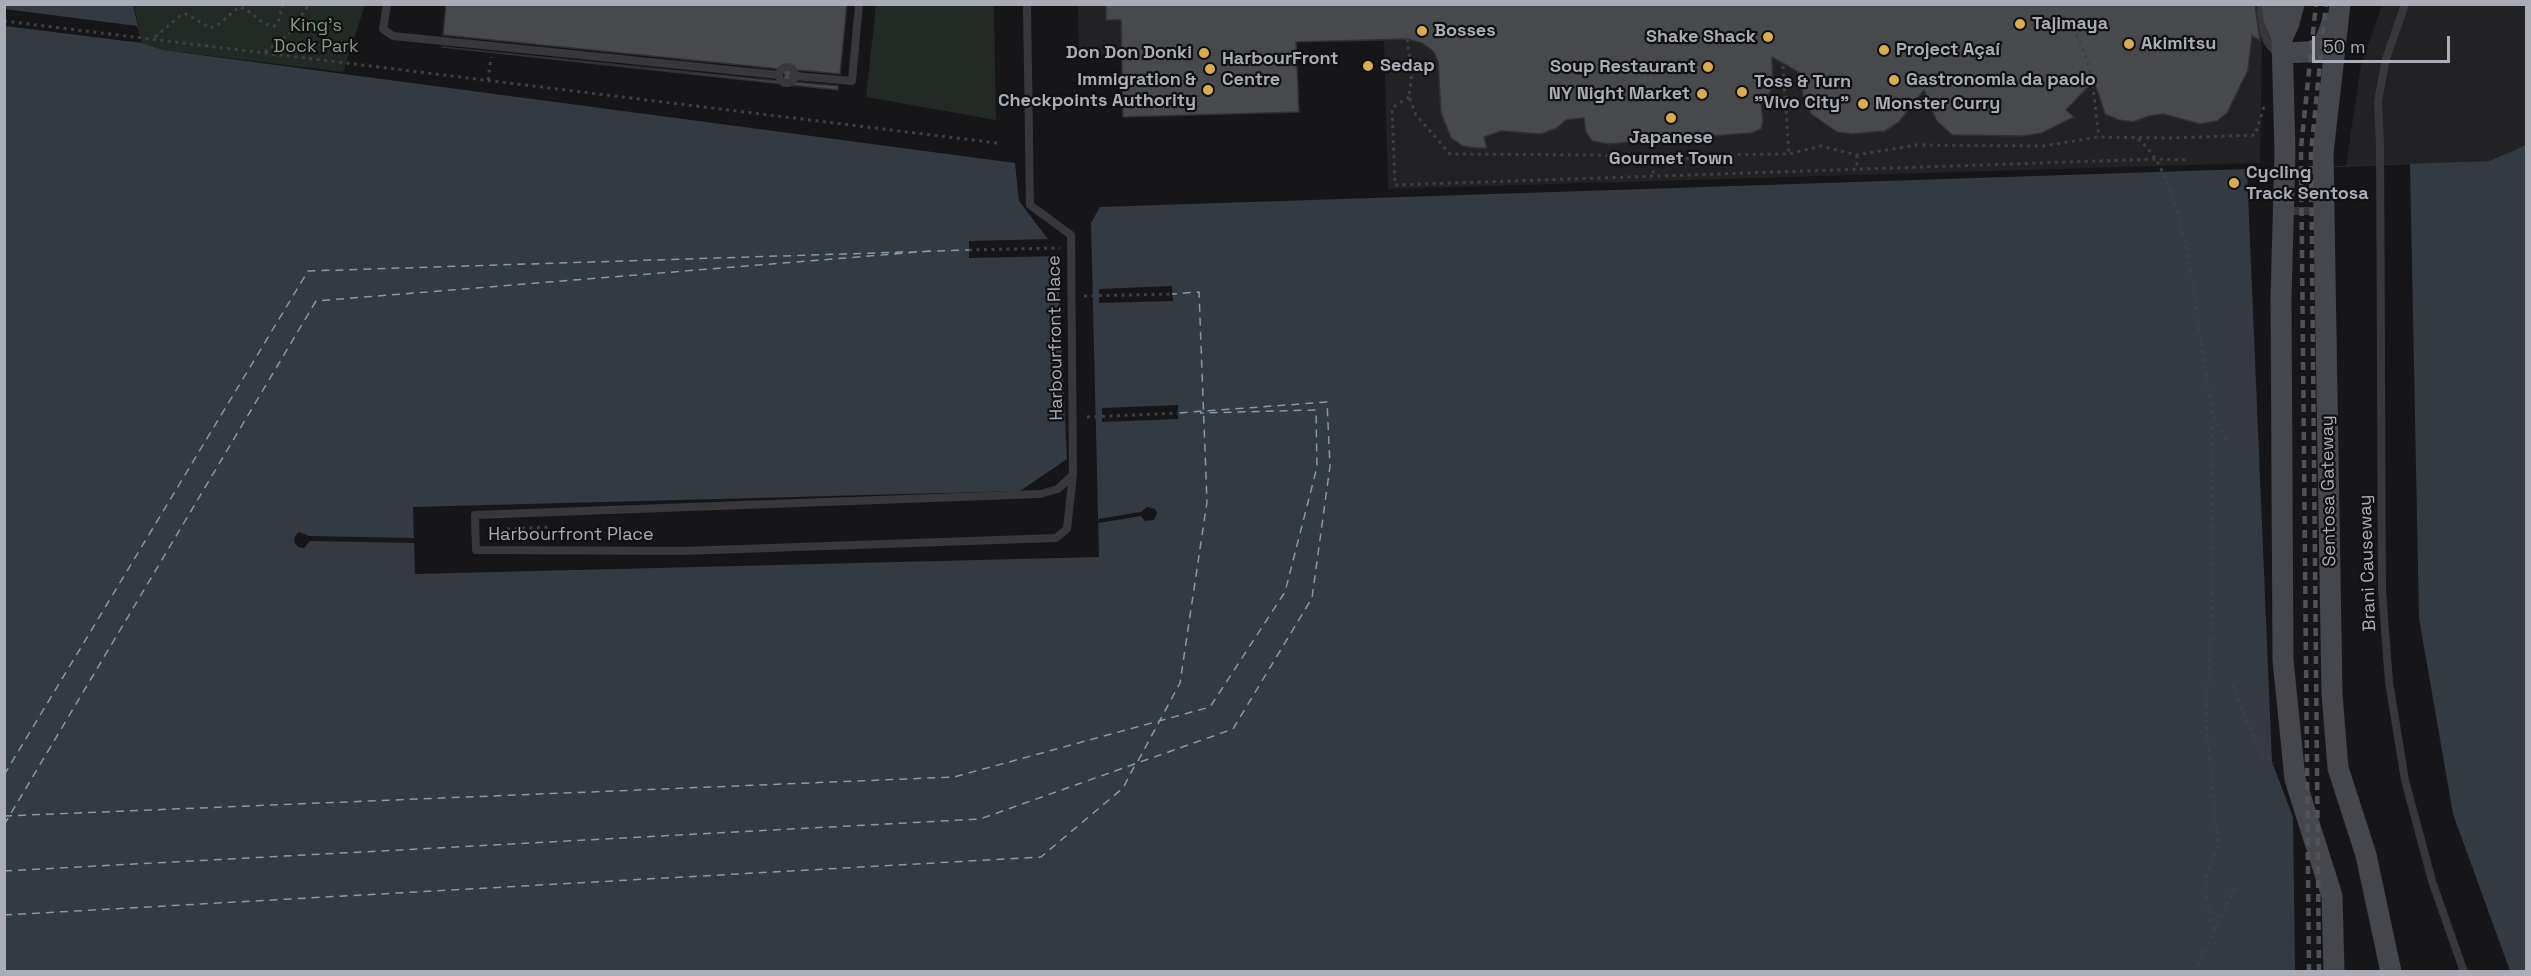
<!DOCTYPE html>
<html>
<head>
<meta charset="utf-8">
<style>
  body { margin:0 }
  #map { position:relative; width:2531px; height:976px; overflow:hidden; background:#161618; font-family:"Space Grotesk",sans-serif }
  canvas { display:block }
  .frame { position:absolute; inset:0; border:6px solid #aaadb6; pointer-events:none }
  .scale { position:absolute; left:2312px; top:36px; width:138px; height:27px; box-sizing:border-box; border:3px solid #aaadb6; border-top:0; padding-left:8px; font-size:18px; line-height:21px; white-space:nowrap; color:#aaadb6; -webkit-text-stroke:4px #111113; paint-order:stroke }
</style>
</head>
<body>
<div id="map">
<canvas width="2531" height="976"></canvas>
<div class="frame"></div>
<div class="scale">50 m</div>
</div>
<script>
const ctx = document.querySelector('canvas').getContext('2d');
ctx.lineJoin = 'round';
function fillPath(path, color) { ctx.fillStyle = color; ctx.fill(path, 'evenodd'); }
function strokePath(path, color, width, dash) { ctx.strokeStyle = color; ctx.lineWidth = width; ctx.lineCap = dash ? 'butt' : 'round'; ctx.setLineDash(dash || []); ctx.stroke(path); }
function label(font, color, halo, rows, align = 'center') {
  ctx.font = font + ' "Space Grotesk",sans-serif'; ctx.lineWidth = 4.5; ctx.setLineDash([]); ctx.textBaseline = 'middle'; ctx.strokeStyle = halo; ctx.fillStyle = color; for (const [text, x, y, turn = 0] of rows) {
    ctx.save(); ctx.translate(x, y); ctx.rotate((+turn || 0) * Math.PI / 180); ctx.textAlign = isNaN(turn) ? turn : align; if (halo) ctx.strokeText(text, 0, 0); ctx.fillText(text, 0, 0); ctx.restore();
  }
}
const built = new Path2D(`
  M1078,5H2259L2262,49L2260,163L1388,189L1384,41L1297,42L1299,112L1123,117L1122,55L1079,56Z
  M2382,5H2526V145L2489,161L2346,166L2361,65Z`);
const green = new Path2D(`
  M134,4L365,5L343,72L163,50L142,43Z
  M876,5H994L996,120L866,97Z`);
const water = new Path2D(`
  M5,5H133L142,43L163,50L1015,163L1019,201L1057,251L1067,459L1020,491L413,507L415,574L1099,557L1091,223L1100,207L2489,161L2526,145V971L5,972Z`);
const pier = new Path2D(`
  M5,9L137,26L142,43L5,26Z
  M2410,164L2419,618L2453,814L2510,971H2295L2293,817L2272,762L2247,170Z
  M1051,239L1060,250V256L969,258V241Z
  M1172,286L1173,301L1099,303V289Z
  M1178,405V419L1102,422V408Z
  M1147,507L1155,509L1157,513L1154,520L1145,521L1141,516L1098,523V519L1141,512Z
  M299,532L309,536L414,538V543L310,541L304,548L298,547L294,542L295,536Z`);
const ferry = new Path2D(`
  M1138,761L1180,683L1207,502L1199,292L1172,294
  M4,775L308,271L969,250
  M4,816L954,777L1210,707L1285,592L1317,467L1316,410L1200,413
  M4,825L316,301L931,251
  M4,871L980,819L1233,729L1312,598L1330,466L1327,402L1178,413
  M4,915L1041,857L1123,788L1135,765`);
const building = new Path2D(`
  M446,4H847L840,74L797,70L790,75L795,82L838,86V90L442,47L778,81L783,79L785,75L780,69L443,35Z
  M1106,4H2255L2260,41L2252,36L2248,70L2227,113L2217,121L2200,124L2163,114L2149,116L2133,122L2119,120L2105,114L2094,81L2066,110L2074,117L2042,133L2024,136L1952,135L1936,120L1924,90L1899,122L1885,131L1852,134L1837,132L1811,114L1803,96L1800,73L1772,57L1773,85L1768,96L1761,104L1763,121L1761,129L1751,133L1607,144L1592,141L1586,132L1584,118L1566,120L1557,128L1541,134L1501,131L1484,137L1487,148H1475L1463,146L1451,138L1441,113L1438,61L1433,51L1422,43L1407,39L1296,42L1299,112L1123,117L1121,20H1106Z`);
const path = new Path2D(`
  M4,21L997,143
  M2076,35C2094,64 2094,104 2099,137
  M155,37L180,16L187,14L210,28L219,24L239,7C253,10 259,25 274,26L278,23L283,4
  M1407,39L1412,72L1409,97L1416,115L1450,154L1605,155L1627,162L1672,164L1697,155L1789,154L1821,146L1857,155L1916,145L2043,146L2099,137L2171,138L2255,135L2264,107
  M265,52L290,33L309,4
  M1783,66L1789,154
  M488,80L491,57
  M1409,97L1392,108L1395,185L2156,159L2186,160
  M2138,139C2191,180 2197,343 2212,409C2214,420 2222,432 2228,442
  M1857,155V170
  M1652,163L1654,176
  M969,250L1060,248
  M1084,296L1172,294
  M2212,412L2213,586L2206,721L2218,843L2207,874L2205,893L2215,932
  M1087,417L1178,413
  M507,529L551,527
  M2232,685L2261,754L2274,763
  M2195,972L2237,883`);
const service = new Path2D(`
  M387,4L383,29L393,36L779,75
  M1027,4L1030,205L1071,235L1073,475L1067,529L1056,538L683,551L476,550L475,515L1040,494L1058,489L1073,475
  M2261,4C2262,21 2261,47 2281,53
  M2405,4L2386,59L2378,101L2380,144L2382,591L2389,682L2405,780L2432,881L2464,972
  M779 75a8 8 0 1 1 16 0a8 8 0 1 1-16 0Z
  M796,76L852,81L859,4
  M2285,211H2321`);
const secondary = new Path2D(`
  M2272,4L2274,18L2282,39L2285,152L2281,298L2283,660L2295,779L2332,896L2334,972
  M2340,4L2323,153L2332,694L2338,768L2366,855L2391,972
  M2282,39L2289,23L2294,4
  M2282,53C2316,51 2322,57 2332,22`);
const rail = new Path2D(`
  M2309,972L2301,148L2316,4
  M2319,972L2311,152L2326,4`);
const markers = [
  [2020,24,6,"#daad4b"],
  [1422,31,6,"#daad4b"],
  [1768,37,6,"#daad4b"],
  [2129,44,6,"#daad4b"],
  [1884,50,6,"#daad4b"],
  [1204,53,6,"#daad4b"],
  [1368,66,6,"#daad4b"],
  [1708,67,6,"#daad4b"],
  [1210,69,6,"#daad4b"],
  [1894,80,6,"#daad4b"],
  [1208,90,6,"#daad4b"],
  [1742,92,6,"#daad4b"],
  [1702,94,6,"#daad4b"],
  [1863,104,6,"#daad4b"],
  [1671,118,6,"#daad4b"],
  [2234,183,6,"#daad4b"]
];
const poiNames = [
  ["Tajimaya",2032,24],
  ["Bosses",1434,31],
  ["Shake Shack",1756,37,"right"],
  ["Akimitsu",2141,44],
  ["Project Açaí",1896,50],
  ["Don Don Donki",1192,53,"right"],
  ["HarbourFront",1222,59],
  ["Centre",1222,80],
  ["Sedap",1380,66],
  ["Soup Restaurant",1696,67,"right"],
  ["Immigration &",1196,80,"right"],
  ["Checkpoints Authority",1196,101,"right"],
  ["Gastronomia da paolo",1906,80],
  ["Toss & Turn",1754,82],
  ["\"Vivo City\"",1754,103],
  ["NY Night Market",1690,94,"right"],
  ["Monster Curry",1875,104],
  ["Japanese",1671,138,"center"],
  ["Gourmet Town",1671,159,"center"],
  ["Cycling",2246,173],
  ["Track Sentosa",2246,194]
];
const parkNames = [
  ["King's",316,26],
  ["Dock Park",316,47]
];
const streetNames = [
  ["Harbourfront Place",1056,338,-91],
  ["Sentosa Gateway",2329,491,-91],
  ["Harbourfront Place",571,535],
  ["Brani Causeway",2368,563,-92]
];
fillPath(built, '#222225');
fillPath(green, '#232924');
fillPath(water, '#333a41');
fillPath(pier, '#161618');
strokePath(ferry, '#8599ac', 1.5, [8, 6]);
fillPath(building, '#48494d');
strokePath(building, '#303033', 1.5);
strokePath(path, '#3e3f43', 3, [3, 4.5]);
strokePath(service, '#38383c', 8);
strokePath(secondary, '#46474c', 21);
strokePath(rail, '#515257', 4.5, [8, 6]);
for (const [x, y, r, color] of markers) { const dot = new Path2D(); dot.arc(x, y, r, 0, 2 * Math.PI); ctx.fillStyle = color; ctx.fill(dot); strokePath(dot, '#111113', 2); }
label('bold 18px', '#aaadb6', '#111113', poiNames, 'left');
label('18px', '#839e85', '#111113', parkNames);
label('18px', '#aaadb6', '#111113', streetNames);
</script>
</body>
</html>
